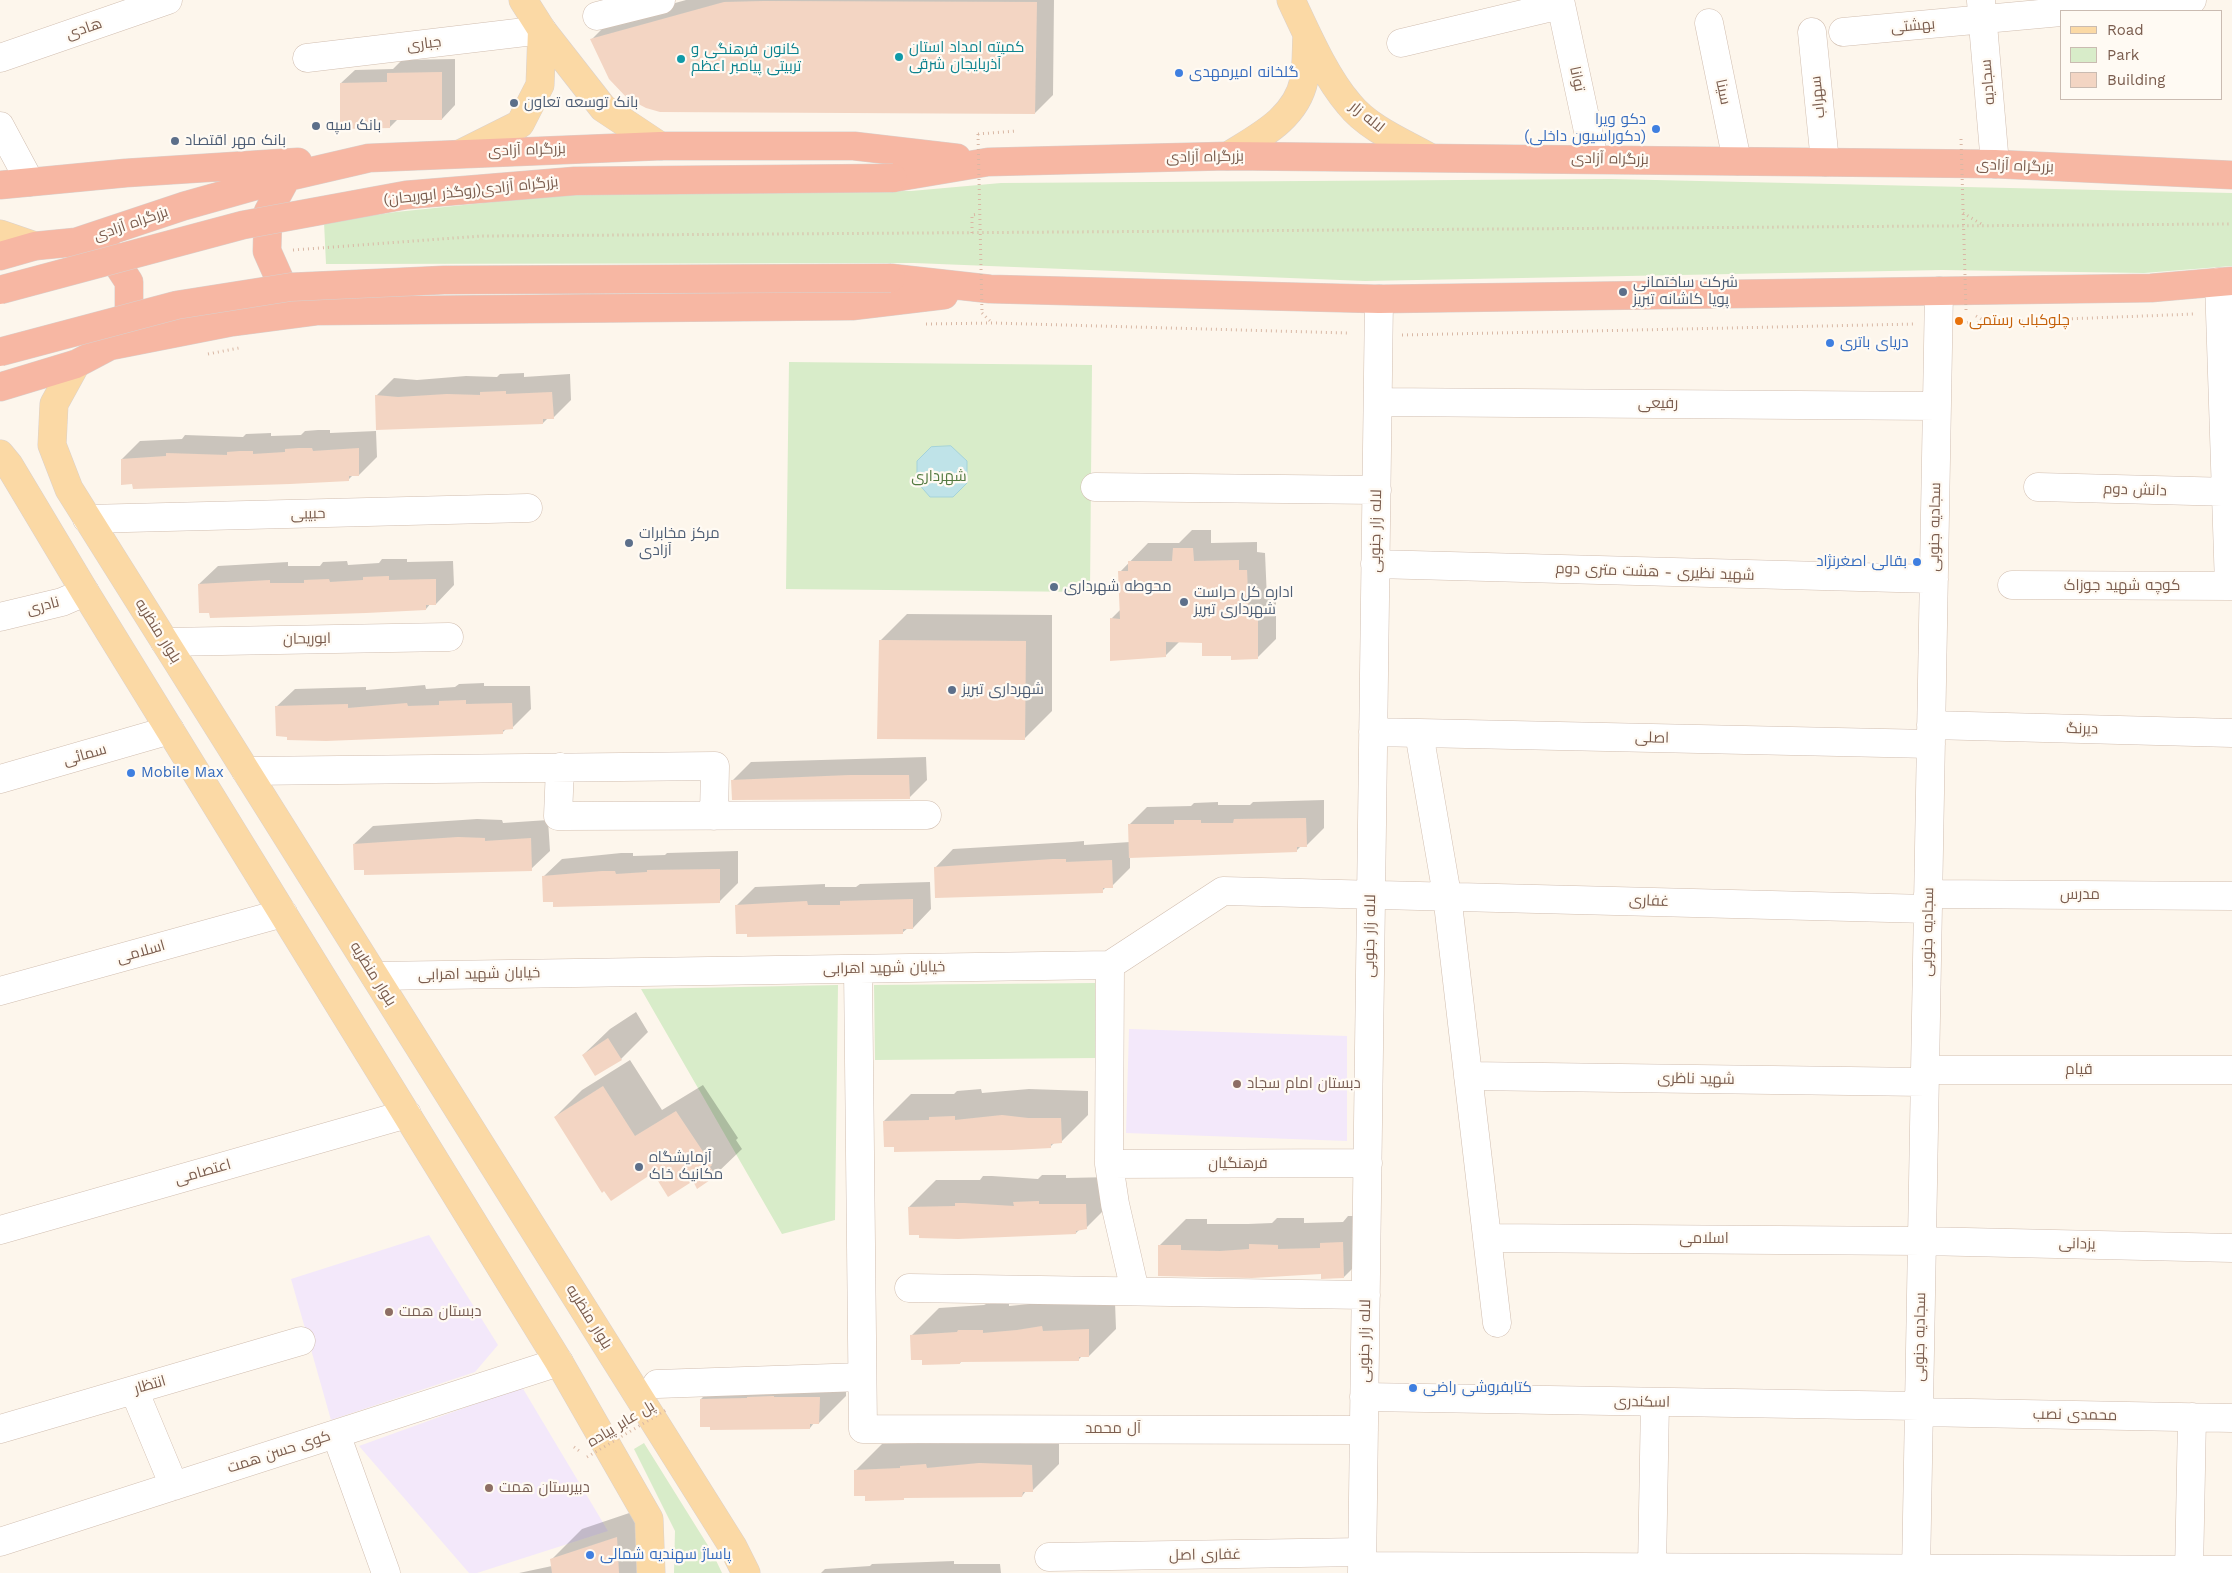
<!DOCTYPE html>
<html>
<head>
<meta charset="utf-8">
<style>
  body { margin:0 }
  #map { position:relative; width:2232px; height:1573px; overflow:hidden; background:#fdf6ec; font-family:"Work Sans",sans-serif }
  canvas { display:block }
  .legend { position:absolute; left:2060px; top:10px; width:162px; height:90px; box-sizing:border-box; background:#fffaf3; border:1px solid #cabbb1; margin:0; padding:6px 9px; list-style:none; font-size:15px; color:#7a5c4d }
  .legend li { display:flex; align-items:center; gap:10px; height:25px }
  .legend b { width:25px; border:1px solid #cabbb1 }
</style>
</head>
<body>
<div id="map">
<canvas width="2232" height="1573"></canvas>
<ul class="legend">
<li><b style="height:6px;background:#fbd9a5"></b>Road</li>
<li><b style="height:14px;background:#d8ecc9"></b>Park</li>
<li><b style="height:14px;background:#f3d5c3"></b>Building</li>
</ul>
</div>
<script>
const ctx = document.querySelector('canvas').getContext('2d');
ctx.lineJoin = 'round';
function fillPath(path, color) { ctx.fillStyle = color; ctx.fill(path, 'evenodd'); }
function strokePath(path, color, width, dash) { ctx.strokeStyle = color; ctx.lineWidth = width; ctx.lineCap = dash ? 'butt' : 'round'; ctx.setLineDash(dash || []); ctx.stroke(path); }
function label(font, color, halo, rows, align = 'center') {
  ctx.font = font + ' "Work Sans",Cairo,sans-serif'; ctx.lineWidth = 4.5; ctx.setLineDash([]); ctx.textBaseline = 'middle'; ctx.strokeStyle = halo; ctx.fillStyle = color; for (const [text, x, y, turn = 0] of rows) {
    ctx.save(); ctx.translate(x, y); ctx.rotate((+turn || 0) * Math.PI / 180); ctx.textAlign = isNaN(turn) ? turn : align; if (halo) ctx.strokeText(text, 0, 0); ctx.fillText(text, 0, 0); ctx.restore();
  }
}
const education = new Path2D(`
  M1129,1029L1347,1036V1141L1126,1133Z
  M429,1235L498,1345L475,1372L331,1420L291,1279Z
  M522,1387L608,1531L477,1573H469L359,1446Z`);
const green = new Path2D(`
  M1611,179L2232,193V266L2144,273L1942,270L1365,281L914,263L326,264L324,222L396,212L570,194L911,191L1001,183Z
  M789,362L1092,365L1090,592L786,589Z
  M1095,983L1096,1058L875,1060L874,985Z
  M838,985L835,1220L782,1234L641,989Z
  M644,1443L712,1552L722,1573H674L675,1531L634,1449Z`);
const water = new Path2D(`
  M951,446L967,461V483L953,497H930L917,482V461L931,447Z`);
const shadow = new Path2D(`
  M686,0H1054L1053,95L1035,113L592,39L610,21Z
  M455,59V105L442,119H398L390,127L341,83L355,70L393,69L402,60Z
  M524,373V377L570,374L571,400L553,418H548L543,423L376,396L394,378L417,380L466,376L497,377L500,374Z
  M318,430H330V433L376,431L377,457L359,475H353L348,480L122,459L140,441L182,439L185,435L243,437L246,434L271,433V436L301,435L305,431Z
  M1192,530H1211V543L1257,542V552L1265,553L1267,599L1276,598V639L1258,657L1232,655L1203,642L1180,641L1165,656L1111,619L1121,609L1120,572L1148,543H1179Z
  M382,559H407V562L453,561L454,585L436,604L431,603L426,609L199,584L218,566L288,562V566H320L323,562L347,561L348,565L379,563Z
  M907,614L1052,615V711L1025,738L880,641Z
  M484,683V686H530L531,709L512,728L506,729L502,733L276,707L295,689L366,687V690L425,685L426,689L455,687L459,684Z
  M926,757L927,780L909,798L733,780L751,762Z
  M1324,800V828L1306,846H1301L1296,851L1130,856V868L1112,886H1107L1102,891L935,868L953,849L1072,842L1084,841V845L1130,842L1129,825L1147,807L1191,806L1194,803L1218,802V805H1250L1253,802Z
  M477,819L502,820L503,823L548,820L550,851L531,869L354,844L373,826Z
  M738,851V883L720,901L543,877L562,859L621,853H633V856L665,855L667,853Z
  M930,882L931,909L913,928H908L902,933L737,905L755,887L825,884V887H856L860,884Z
  M636,1012L648,1032L621,1059L583,1055L610,1029Z
  M630,1060L662,1110L703,1085L738,1138L736,1140L742,1149L715,1175L694,1180L653,1171L555,1117L582,1090Z
  M981,1089L982,1093L1029,1089L1088,1091V1115L1061,1142H1055L1050,1147L895,1146L884,1121L911,1094H954L957,1091Z
  M1042,1175H1066V1178L1112,1177L1113,1201L1086,1228L1080,1229L1076,1233L909,1207L936,1180H980L983,1176H992L1038,1179Z
  M1348,1216H1369L1371,1250L1344,1277L1322,1272L1252,1276L1159,1246L1186,1219H1207V1224H1248L1272,1223L1277,1218H1304V1223L1343,1222Z
  M1069,1300V1305L1115,1302L1116,1329L1089,1356L1083,1355L1078,1360L962,1361L960,1363L923,1359L912,1335L939,1308L984,1305L986,1304L1009,1303V1306Z
  M846,1370V1396L819,1423H814L810,1428L701,1399L728,1372Z
  M1059,1439V1464L1032,1491H1026L1022,1496L866,1495L855,1471L882,1444Z
  M647,1507L651,1573H519L552,1566L551,1560L582,1529Z
  M954,1561V1564H1000L1001,1573H821L825,1569L870,1566L872,1564Z`);
const building = new Path2D(`
  M764,1L1037,2L1035,114L660,112L646,108L627,98L609,79L590,39L724,2Z
  M442,72V120H390V128L340,129V83L387,82V73Z
  M506,391V394L552,392L554,419H543V424L376,430L375,395L398,397L447,394L480,395V392Z
  M299,448H312L313,451L359,448V476H349V481L290,484L133,489L132,484L121,485V459L166,456V453L227,455V452L240,451H253V454L285,452V449Z
  M1173,548H1193L1194,561L1239,560V570H1247L1249,616H1258V659L1231,660V656H1202V643L1166,642V657L1110,661V618L1120,619L1118,571H1128V561H1172Z
  M389,576V580L436,579V605H426V610L366,613L210,618L209,613H199L198,584L270,580V583H304V580L329,579L330,582L363,580V577Z
  M879,640L1026,641L1025,740L877,739Z
  M466,700V704L512,703L513,729L503,730V734L326,741L287,740V737L276,736L275,706L348,704V708L407,703L408,706L439,705V701Z
  M850,775H909L910,799L732,800L731,780Z
  M1306,818L1307,847H1297V852L1129,858L1128,824H1174V820H1201V823H1233L1234,819Z
  M458,837L485,838V841L531,838L532,871L364,875V870H354L353,844Z
  M1053,859H1066V862L1112,860L1113,888H1103V893L935,898L934,867Z
  M720,869V903L553,907V902H543L542,876L602,871H615L616,874L647,872V870Z
  M913,899V929H903V934L747,937V934H736L735,905L807,901L808,905H840V901Z
  M608,1038L622,1060L595,1076L582,1055Z
  M603,1086L635,1136L676,1111L712,1165L710,1167L716,1176L697,1189L693,1181L668,1197L653,1173L611,1201L604,1191L602,1193L554,1117Z
  M1002,1115L1028,1118H1061L1062,1143L1051,1144V1148L1012,1150L894,1152V1147H884L883,1121L929,1120V1117L955,1116V1120Z
  M1039,1201V1204H1086L1087,1229L1076,1231V1234L958,1239L919,1238V1235H909L908,1207L955,1206V1203H964L1014,1206L1013,1202Z
  M1343,1242L1344,1278L1321,1279V1274L1252,1278L1158,1276V1245H1181V1250L1220,1251L1249,1249V1244L1278,1245V1249L1320,1248V1243Z
  M1042,1326L1043,1331L1089,1329V1357H1079V1361L960,1362V1364L922,1365V1360H911L910,1335L957,1332L958,1330H983V1333L1017,1330Z
  M774,1396V1397H820L819,1424H810V1429L710,1430V1427H700V1399L747,1398V1397Z
  M979,1463L1032,1465L1033,1492H1023L1022,1497L904,1498V1500L865,1501V1496H854V1470L900,1468V1466L926,1464L927,1468Z
  M617,1537L619,1573H552L550,1559Z`);
const path = new Path2D(`
  M978,134L1016,131
  M1963,213L1983,225
  M972,233V215L979,214
  M293,250L481,236L2232,224
  M982,313L992,323
  M1976,316L1988,323
  M1962,323L2195,314
  M926,324L993,323L1347,333
  M1402,335L1916,324
  M208,354L239,348
  M574,1447L582,1453`);
const minor = new Path2D(`
  M1560,0L1594,159
  M1981,1L1995,164
  M2068,11L2192,0
  M597,16L661,0
  M1709,23L1737,161
  M1812,32L1825,162
  M1843,32L2061,12
  M1401,43L1561,5
  M0,58L168,0
  M307,58L542,30
  M0,126L30,182
  M2219,282L2229,586
  M1378,402L1937,406
  M1095,487L1377,490
  M2038,487L2232,492
  M87,519L528,508
  M1375,564L1934,579
  M2012,585L2232,586
  M0,617L62,602L85,592
  M165,642L449,637
  M1931,725L2232,733
  M1373,732L1931,744
  M1419,733L1447,895L1497,1323
  M560,767L558,816L927,815
  M246,771L715,766L714,816
  M0,779L170,730
  M1928,894L2232,896
  M1110,965L1109,1164L1115,1204L1135,1291
  M858,969L863,1429L1364,1430
  M375,976L1110,965L1223,891L1928,909
  M0,991L283,913
  M1925,1070H2232
  M1468,1076L1925,1082
  M1109,1164L1368,1163
  M0,1230L407,1114
  M1487,1238L1922,1241L2232,1248
  M909,1288L1366,1295
  M657,1384L862,1377
  M134,1390L174,1486
  M1364,1397L1919,1406
  M1919,1412L2232,1418
  M0,1429L301,1341
  M336,1434L386,1573
  M0,1542L559,1362
  M1049,1557L1362,1552
  M1362,1566L2232,1570
  M1652,1568L1655,1402
  M1362,1573L1379,299
  M1916,1573L1939,291
  M2189,1573L2192,1417`);
const major = new Path2D(`
  M523,0L542,30
  M1291,0C1307,34 1325,76 1349,104C1368,128 1402,142 1429,157
  M462,153L520,124L540,85L542,30L603,108L660,146
  M1228,156C1258,137 1296,119 1304,80C1307,65 1306,49 1307,34
  M0,234L35,246
  M76,364L54,404L52,445L69,489L733,1547L746,1573
  M0,454L9,465L85,592L559,1362L649,1519L651,1573`);
const highway = new Path2D(`
  M287,177L268,212L267,251L283,287L302,301
  M893,178L988,162L1228,156L1995,164L2232,175
  M0,185L126,173L298,162
  M76,242L184,206L287,177L369,158L660,146H854L957,158
  M0,256L35,246L76,242L110,253L129,282V314L110,346L76,364L0,387
  M891,278L990,289L1379,299L2151,288L2232,281
  M110,346L232,322L316,311L852,306L944,295`);
const pathBridge = new Path2D(`
  M978,134L982,313
  M1961,139L1966,310
  M587,1457L666,1410`);
const highwayBridge = new Path2D(`
  M0,290L243,225L406,195L575,181L893,178
  M0,352L177,305L291,287L444,280L891,278`);
const markers = [
  [899,57,5,"#0f9aa8"],
  [681,59,5,"#0f9aa8"],
  [1179,73,5,"#3f7fe0"],
  [514,103,5,"#5c6f8a"],
  [316,126,5,"#5c6f8a"],
  [1656,129,5,"#3f7fe0"],
  [175,141,5,"#5c6f8a"],
  [1623,292,5,"#5c6f8a"],
  [1959,321,5,"#e8710a"],
  [1830,343,5,"#3f7fe0"],
  [629,543,5,"#5c6f8a"],
  [1917,562,5,"#3f7fe0"],
  [1054,587,5,"#5c6f8a"],
  [1184,602,5,"#5c6f8a"],
  [952,690,5,"#5c6f8a"],
  [131,773,5,"#3f7fe0"],
  [1237,1084,5,"#8d6e63"],
  [639,1167,5,"#5c6f8a"],
  [389,1312,5,"#8d6e63"],
  [1413,1388,5,"#3f7fe0"],
  [489,1488,5,"#8d6e63"],
  [590,1555,5,"#3f7fe0"]
];
const streetNames = [
  ["بهشتی",1913,26,-5],
  ["هادی",84,29,-19],
  ["جباری",424,44,-7],
  ["توانا",1577,79,78],
  ["سجادیه",1988,82,-95],
  ["سینا",1723,92,78],
  ["سهراب",1818,97,-96],
  ["لاله زار",1367,117,39],
  ["بزرگراه آزادی",527,150,-2],
  ["بزرگراه آزادی",1205,157,-1],
  ["بزرگراه آزادی",1610,159,1],
  ["بزرگراه آزادی",2015,166,2],
  ["بزرگراه آزادی(روگذر ابوریحان)",471,191,-6],
  ["بزرگراه آزادی",131,224,-19],
  ["رفیعی",1658,404],
  ["دانش دوم",2135,490,2],
  ["حبیبی",308,514,-1],
  ["سجادیه جنوبی",1935,527,-89],
  ["لاله زار جنوبی",1376,531,-89],
  ["شهید نظیری - هشت متری دوم",1655,572,2],
  ["کوچه شهید جوزاک",2122,586],
  ["نادری",43,606,-15],
  ["بلوار منظریه",158,631,58],
  ["ابوریحان",307,639,-1],
  ["دیرنگ",2082,729,1],
  ["اصلی",1652,738,1],
  ["سمائی",85,755,-16],
  ["مدرس",2080,895],
  ["غفاری",1649,901,2],
  ["سجادیه جنوبی",1928,932,-89],
  ["لاله زار جنوبی",1370,936,-89],
  ["اسلامی",141,952,-16],
  ["خیابان شهید اهرابی",884,968,-1],
  ["بلوار منظریه",373,974,58],
  ["خیابان شهید اهرابی",479,974,-1],
  ["قیام",2079,1070],
  ["شهید ناظری",1696,1079,1],
  ["فرهنگیان",1238,1164],
  ["اعتصامی",203,1172,-16],
  ["اسلامی",1704,1239],
  ["یزدانی",2077,1244,1],
  ["بلوار منظریه",589,1317,58],
  ["سجادیه جنوبی",1920,1337,-89],
  ["لاله زار جنوبی",1365,1341,-89],
  ["انتظار",150,1385,-16],
  ["اسکندری",1642,1402,1],
  ["محمدی نصب",2075,1415,1],
  ["پل عابر پیاده",621,1424,-31],
  ["آل محمد",1113,1429],
  ["کوی حسن همت",279,1452,-18],
  ["غفاری اصل",1205,1555,-1]
];
const cultureNames = [
  ["کمیته امداد استان",909,48],
  ["آذربایجان شرقی",909,65],
  ["کانون فرهنگی و",691,50],
  ["تربیتی پیامبر اعظم",691,67]
];
const shopNames = [
  ["گلخانه امیرمهدی",1189,73],
  ["دکو ویرا",1646,120,"right"],
  ["(دکوراسیون داخلی)",1646,137,"right"],
  ["دریای باتری",1840,343],
  ["بقالی اصغرنژاد",1907,562,"right"],
  ["Mobile Max",141,773],
  ["کتابفروشی راضی",1423,1388],
  ["پاساژ سهندیه شمالی",600,1555]
];
const serviceNames = [
  ["بانک توسعه تعاون",524,103],
  ["بانک سپه",326,126],
  ["بانک مهر اقتصاد",185,141],
  ["شرکت ساختمانی",1633,283],
  ["پویا کاشانه تبریز",1633,300],
  ["مرکز مخابرات",639,534],
  ["آزادی",639,551],
  ["محوطه شهرداری",1064,587],
  ["اداره کل حراست",1194,593],
  ["شهرداری تبریز",1194,610],
  ["شهرداری تبریز",962,690],
  ["آزمایشگاه",649,1158],
  ["مکانیک خاک",649,1175]
];
const foodNames = [
  ["چلوکباب رستمی",1969,321]
];
const parkNames = [
  ["شهرداری",939,477]
];
const educationNames = [
  ["دبستان امام سجاد",1247,1084],
  ["دبستان همت",399,1312],
  ["دبیرستان همت",499,1488]
];
fillPath(education, '#f3e8fa');
fillPath(green, '#d8ecc9');
fillPath(water, '#bfe3e8');
strokePath(water, '#a5d3da', 1);
fillPath(shadow, '#0003');
fillPath(building, '#f3d5c3');
strokePath(minor, '#d1beb0', 29);
strokePath(major, '#dad1cd', 29);
strokePath(highway, '#dad1cd', 29);
strokePath(path, '#d9b8a5', 3, [1, 4]);
strokePath(minor, '#fff', 28);
strokePath(major, '#fbd9a5', 28);
strokePath(highway, '#f7b7a3', 28);
strokePath(highwayBridge, '#dad1cd', 29, []);
strokePath(pathBridge, '#d9b8a5', 3, [1, 4]);
strokePath(highwayBridge, '#f7b7a3', 28);
for (const [x, y, r, color] of markers) { const dot = new Path2D(); dot.arc(x, y, r, 0, 2 * Math.PI); ctx.fillStyle = color; ctx.fill(dot); strokePath(dot, '#fffaf3', 2); }
label('15px', '#7a5c4d', '#fffaf3', streetNames);
label('15px', '#0d838f', '#fffaf3', cultureNames, 'left');
label('15px', '#366cbe', '#fffaf3', shopNames, 'left');
label('15px', '#4e5e75', '#fffaf3', serviceNames, 'left');
label('15px', '#c56008', '#fffaf3', foodNames, 'left');
label('15px', '#537a41', '#fffaf3', parkNames);
label('15px', '#785e54', '#fffaf3', educationNames, 'left');
</script>
</body>
</html>
